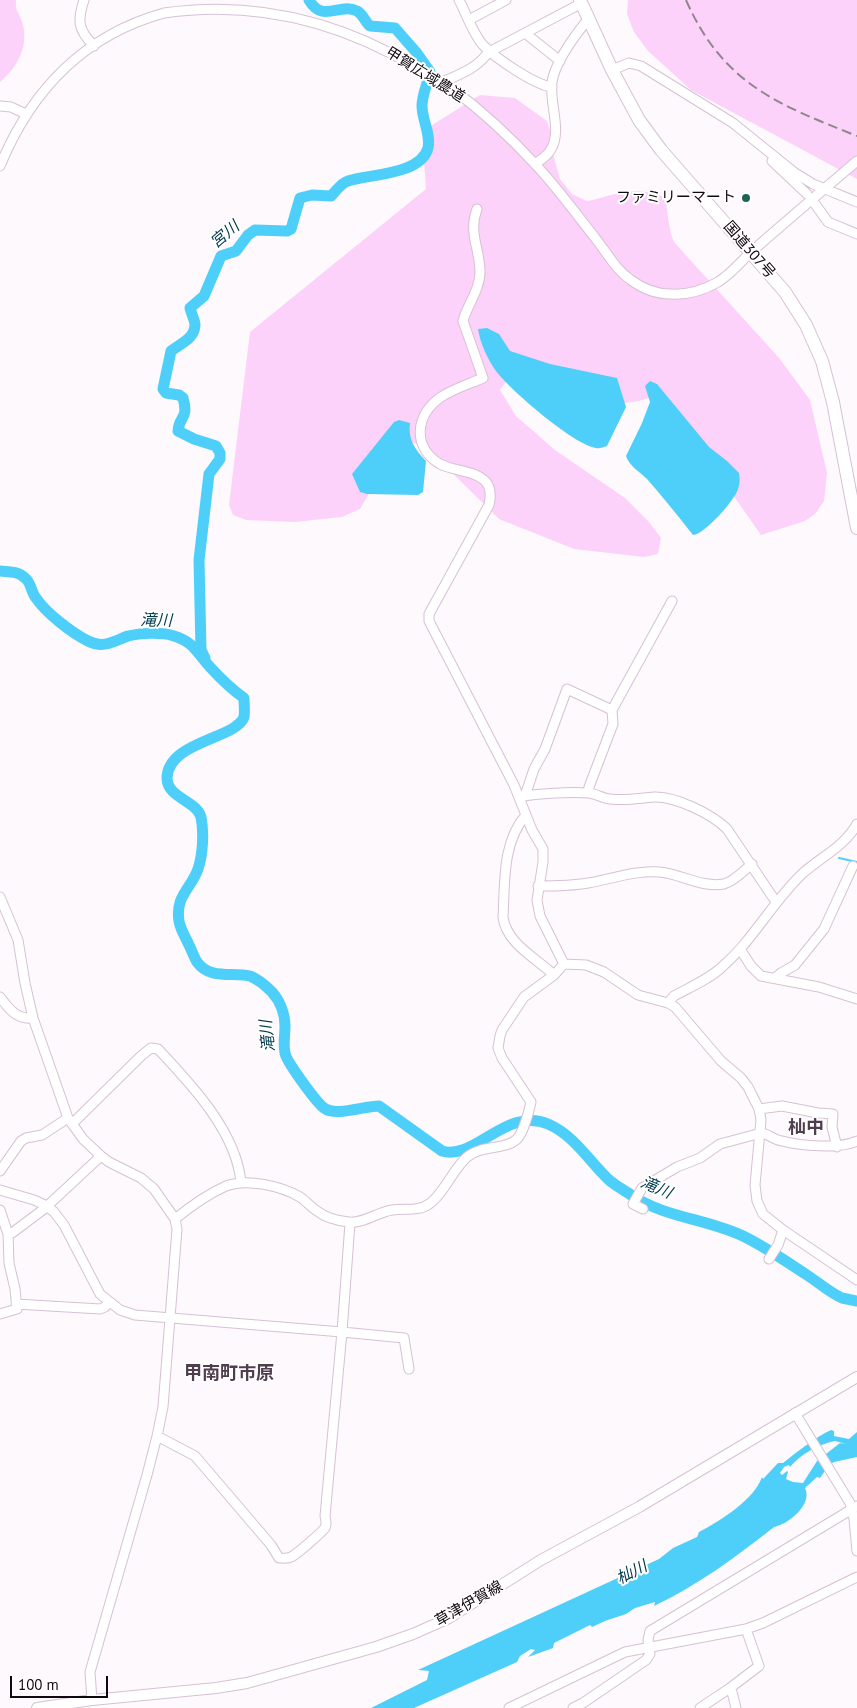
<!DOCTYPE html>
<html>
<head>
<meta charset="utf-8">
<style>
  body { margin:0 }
  #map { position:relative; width:857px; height:1708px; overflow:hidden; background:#fef9fd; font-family:"PT Sans",sans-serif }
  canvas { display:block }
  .scale { position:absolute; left:10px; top:1676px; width:98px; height:22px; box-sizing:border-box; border:2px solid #10090f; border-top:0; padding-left:6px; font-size:15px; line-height:18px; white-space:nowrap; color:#10090f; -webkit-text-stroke:4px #fff; paint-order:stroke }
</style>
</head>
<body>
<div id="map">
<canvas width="857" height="1708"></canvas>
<div class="scale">100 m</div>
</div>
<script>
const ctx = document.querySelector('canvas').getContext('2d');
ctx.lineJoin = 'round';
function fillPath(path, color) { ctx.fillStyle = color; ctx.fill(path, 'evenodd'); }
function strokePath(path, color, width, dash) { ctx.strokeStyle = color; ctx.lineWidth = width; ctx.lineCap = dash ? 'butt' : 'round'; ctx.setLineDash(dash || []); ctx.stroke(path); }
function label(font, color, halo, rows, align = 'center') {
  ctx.font = font + ' "PT Sans","Noto Sans JP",sans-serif'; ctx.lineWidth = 4; ctx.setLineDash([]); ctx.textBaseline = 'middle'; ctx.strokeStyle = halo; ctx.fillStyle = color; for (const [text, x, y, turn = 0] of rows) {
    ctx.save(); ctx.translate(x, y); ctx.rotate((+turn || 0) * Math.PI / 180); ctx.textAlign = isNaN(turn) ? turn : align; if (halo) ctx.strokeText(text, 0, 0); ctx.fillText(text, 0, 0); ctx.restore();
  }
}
const green = new Path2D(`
  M0,0H16C15,12 19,12 22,22C30,45 17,68 0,82Z
  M628,0H857V179L691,90L648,51L634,32L627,14Z
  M480,95L515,98L547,121L552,137L553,154L560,179L572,194L587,201C618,194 632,185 665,197C668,212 668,227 674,242L780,359L810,400L827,473L824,501L816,513L805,521L761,535L664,397L655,396L639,401L619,404L508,379L500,390L516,416L555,450L625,498L649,522L661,538L658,554L644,557L574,549L499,519L425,446L410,442L378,478L360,509L342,517L295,522L246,520L233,515L229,505L250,332L426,189L423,146L429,127Z`);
const water = new Path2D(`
  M487,328L499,334L510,351L550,364L617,378L626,407L607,446C604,447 599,449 596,448C574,445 509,389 496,371C488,360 480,343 478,329Z
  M650,381L657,384L709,447L727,461L739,473C740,478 740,484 738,489C735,500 704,535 693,535C678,516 663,497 647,479C640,472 629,466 626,456L642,423L650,402L645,386Z
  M399,420L410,423C408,440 415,449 426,461L423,492L418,495L367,494L360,492L352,474L394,422Z
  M831,1430L834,1431V1436L849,1439L857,1432V1457L834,1462L829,1465L820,1478L817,1477L805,1488C813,1504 789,1524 774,1527C737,1556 697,1586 654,1606L655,1602L635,1608L626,1614L605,1621L592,1627L590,1625L554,1643L553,1648L528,1657L535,1650L531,1649L520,1656L517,1662L414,1708H371L427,1680L429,1671L418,1670L659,1559L673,1548L697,1537L699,1532C720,1521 754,1500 762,1477L763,1479L778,1463H783C796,1453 815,1437 831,1430ZM835,1441L846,1444L840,1443L817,1461L803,1483L793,1482L786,1479L788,1472L787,1471L782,1475L780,1473L784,1467L789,1465L790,1467C800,1455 818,1444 835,1441Z`);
const stream = new Path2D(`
  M839,858L857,862`);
const river = new Path2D(`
  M0,571C9,572 18,571 25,578C31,582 31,592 36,598C46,613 72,633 88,641C104,649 114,641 128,636C140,633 162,632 174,636C194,642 197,653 210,667C221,679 231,689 244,698C244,704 245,712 244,717C236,739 168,741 167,778C167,798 196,800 201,817C204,832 203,854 198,869C191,889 175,896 179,921C180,929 186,938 189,945C192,951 194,957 197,962C210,980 232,972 250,976C258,979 266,986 272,992C280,1001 285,1014 285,1026C285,1035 283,1044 285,1053C286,1061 316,1102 324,1108C336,1117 363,1106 379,1106L442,1151C474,1161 507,1106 548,1124C574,1135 589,1161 609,1180C616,1186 624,1190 631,1195C665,1218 709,1219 745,1237C767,1248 787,1262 807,1275C818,1282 830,1293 842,1298C847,1299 852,1300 857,1301
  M205,658L201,650L199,560L209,474L220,459V453L216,446L194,439L178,431C179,415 189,420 183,398L179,395L166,393L163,389L171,351C181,343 195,339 195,324C194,318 191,313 190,308L204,296L221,256L236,251L248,235L255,230L287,231L291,229L300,198L312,195L331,196C336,191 341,183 348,181C369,174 421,175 428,148C431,134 422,120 422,106C422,94 428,83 430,72L416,52L395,28L370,26C365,22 363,14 357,11C340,2 323,24 309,0`);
const minor = new Path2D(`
  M84,0C77,21 78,30 94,46
  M459,0C466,13 473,34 483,45C495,58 535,85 552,87
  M469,20L506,0
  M525,33L560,61
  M491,51L582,3
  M612,70L629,63L641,66L733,123L795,173L813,184L857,202
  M442,82C461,74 478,68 490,50
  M0,106L11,107L26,114
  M772,161L807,194
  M535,164C540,160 546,157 550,151C563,132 549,104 552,82C555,62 576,34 589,18
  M0,166C31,91 84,35 164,13C256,0 339,21 417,68C429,76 442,82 454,90C483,112 510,137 534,163C557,187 576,214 596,239C607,253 616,270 631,280C643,289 657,294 671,294C688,295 704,290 718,282C734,272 744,257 758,246C791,217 824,189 857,161
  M815,204L828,222L857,234
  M477,209C468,233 480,249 480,272C480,290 467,305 463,321L483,378C469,384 453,389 441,397C415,415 412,447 440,464C453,471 473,470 484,480C491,486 491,496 489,505L429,614V621L514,785L532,830L543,849V862L537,900L540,916L564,964
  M589,793V787L613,724L612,710L672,601
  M525,796L534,769L545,749L567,689L612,710
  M520,797C538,793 571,792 589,793C597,794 604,799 611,799C626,801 640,798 654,797C675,796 712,814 727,829L776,902
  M526,815C502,842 505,883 503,917C506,943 536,958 554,975
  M538,886C555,886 571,886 588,883C612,879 635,870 660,872C681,874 702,888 724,884C735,881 743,871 752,864
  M0,897L18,940L25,983L33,1018L68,1118L83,1139L101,1156L109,1162L141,1178L154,1189L175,1219L177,1229L163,1407L157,1436L147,1475L90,1672L92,1700
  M740,949L751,966L761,976L819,987L857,999
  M775,978L781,973L795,965L824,929L853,866
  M0,997C9,1009 17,1020 33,1018
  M668,1003L674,996C690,987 710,979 723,966C754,939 773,901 803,873C821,857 845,846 857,824
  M759,1109L782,1106L818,1113L833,1114L832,1127L837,1147
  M72,1124L141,1056L151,1048L158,1049C192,1085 237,1133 241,1183
  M0,1171L21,1141L26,1138L42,1135L68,1118
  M0,1190L34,1200L47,1206L54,1212L64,1225L100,1294L120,1310L135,1315L342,1332L325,1516C326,1520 327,1524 325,1528C322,1532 296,1555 291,1557C287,1559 283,1558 279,1558L271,1545L195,1456L157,1436
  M643,1209L633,1204L642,1188L677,1167L700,1158L720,1144L761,1133C767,1133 774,1140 782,1141C801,1146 840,1149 857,1141
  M0,1210L8,1234L9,1263L15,1289L17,1309L0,1314
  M175,1219C191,1206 208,1194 226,1186C247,1178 281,1186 300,1197C306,1201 311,1207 317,1211C326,1218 338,1221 349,1222C363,1224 378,1212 392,1210C404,1208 418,1212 429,1204C443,1195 453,1169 467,1157C481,1145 504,1150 516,1140C523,1134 529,1111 531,1102L502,1058L498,1048L500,1036L502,1030L524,997L554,975L564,964L586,965L604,972L638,995L668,1003L675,1007L721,1061L741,1078L748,1087L759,1109L761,1120L755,1185L757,1201L763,1214L783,1230L857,1280
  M350,1223L342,1332L404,1338L409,1369
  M8,1234L12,1233L44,1209L101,1156
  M769,1259L778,1245L783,1230
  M16,1304L100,1309L105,1307L109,1302
  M795,1413L850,1503L854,1519L857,1551
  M730,1688L732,1692L736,1708
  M509,1708L625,1652L746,1629L763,1623L857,1577
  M573,1708L583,1703L646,1660L650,1654L648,1640L650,1631L857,1506
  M700,1708L730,1688L759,1666L746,1629`);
const major = new Path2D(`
  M37,1708L92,1700L216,1688L247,1683L376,1647L413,1634L449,1618L541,1560L639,1507L857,1377`);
const highway = new Path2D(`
  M580,0L612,70L639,120L661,150L785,292L806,325L822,361L833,402L857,528`);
const rail = new Path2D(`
  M686,0C723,84 777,104 857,136`);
const markers = [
  [746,198,5,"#1f6353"]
];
const streetNames = [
  ["甲賀広域農道",425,75,32],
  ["国道307号",749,250,49],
  ["草津伊賀線",469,1604,-30]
];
const poiNames = [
  ["ファミリーマート",736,198]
];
const waterNames = [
  ["宮川",225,235,-40],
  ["滝川",156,621,1],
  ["滝川",268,1036,-96],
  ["滝川",656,1188,23],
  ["杣川",632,1573,-27]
];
const quarterNames = [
  ["杣中",806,1128],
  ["甲南町市原",229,1374]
];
fillPath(green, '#fdd2fa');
fillPath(water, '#4ecffa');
strokePath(stream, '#4ecffa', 2);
strokePath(river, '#4ecffa', 11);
strokePath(minor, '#d6c1d4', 11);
strokePath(major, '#d6c1d4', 12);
strokePath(highway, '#d6c1d4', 14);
strokePath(minor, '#fff', 9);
strokePath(major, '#fff', 10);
strokePath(highway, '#fff', 12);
strokePath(rail, '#8d878c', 2, [10, 5]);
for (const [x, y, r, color] of markers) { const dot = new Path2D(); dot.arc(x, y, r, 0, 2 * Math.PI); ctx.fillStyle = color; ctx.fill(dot); strokePath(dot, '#fff', 2); }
label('15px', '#10090f', '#fff', streetNames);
label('15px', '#10090f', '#fff', poiNames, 'right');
label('italic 16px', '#003a4b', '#fff', waterNames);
label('bold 18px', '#503e4f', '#fff', quarterNames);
</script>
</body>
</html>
